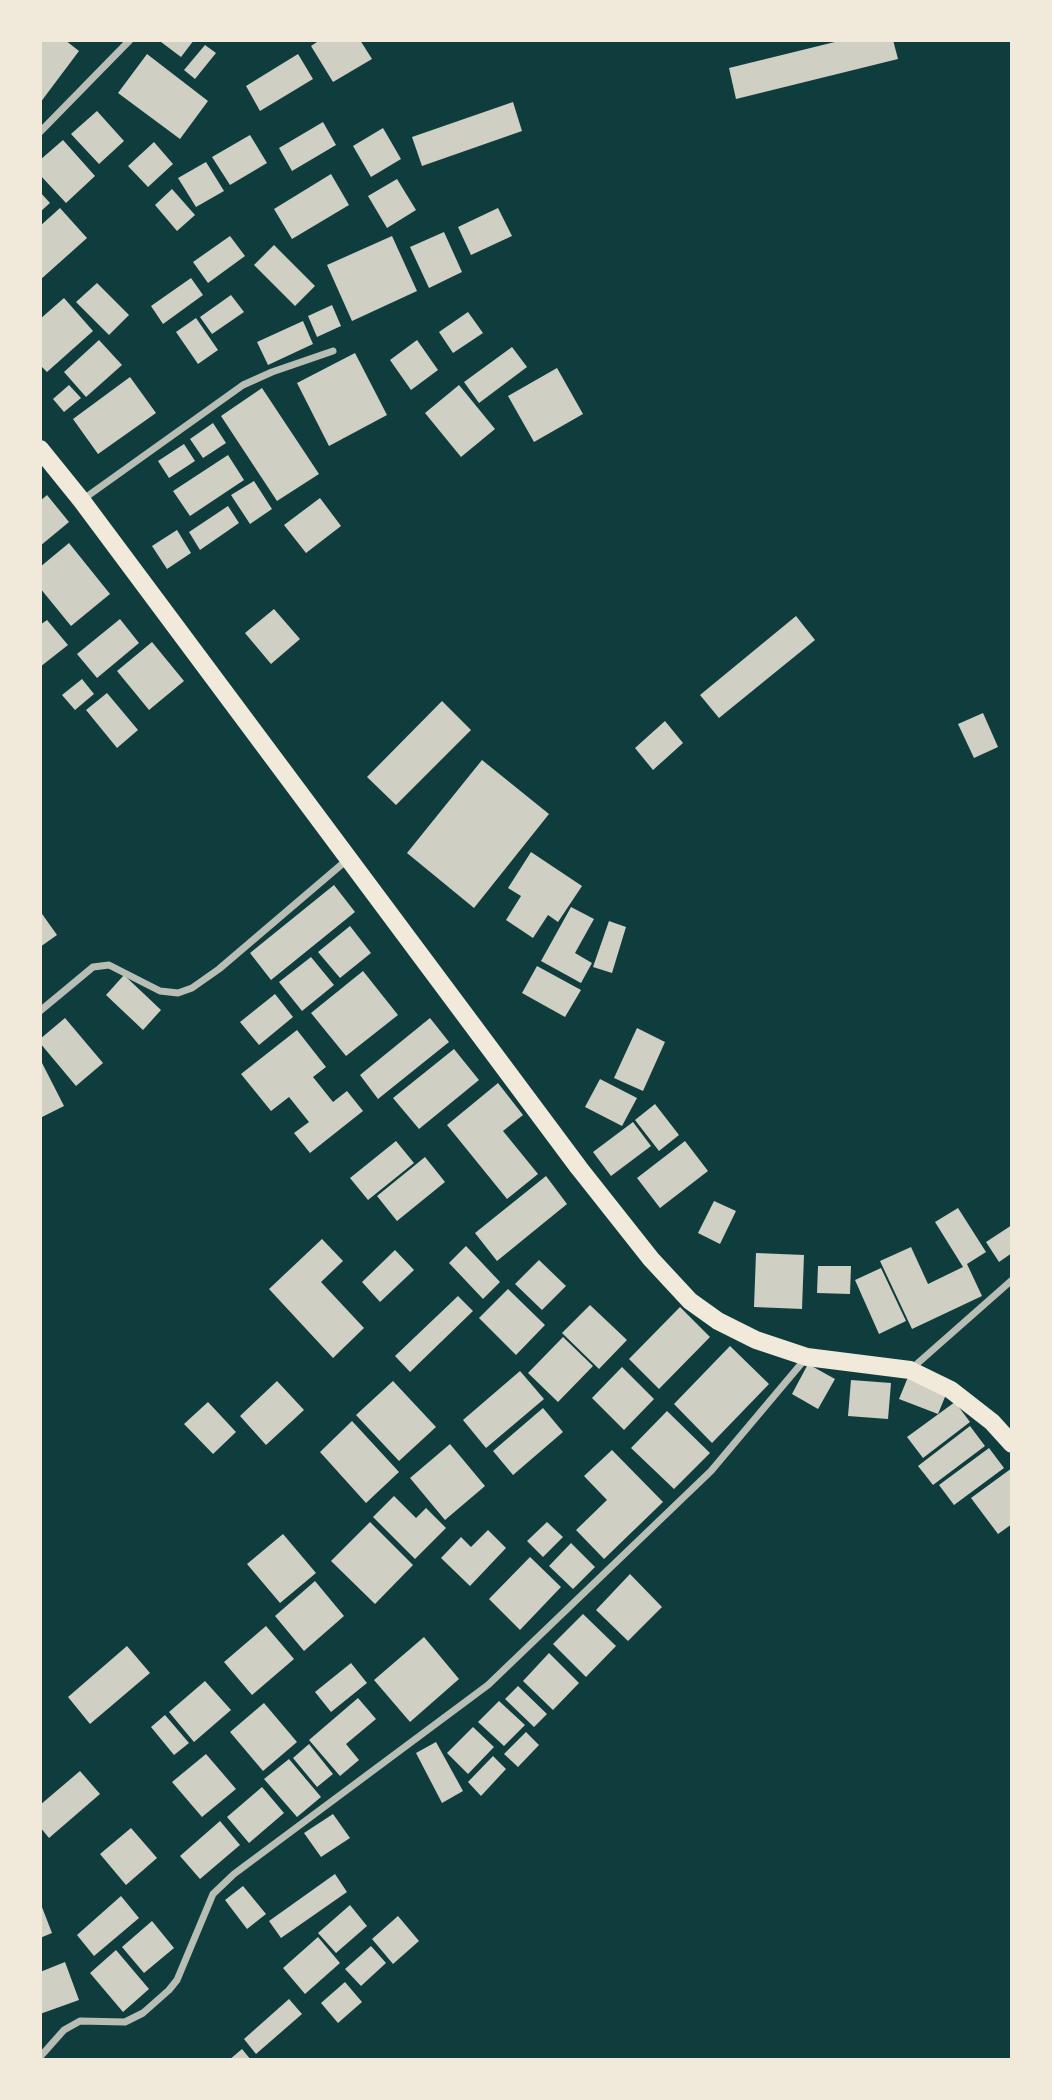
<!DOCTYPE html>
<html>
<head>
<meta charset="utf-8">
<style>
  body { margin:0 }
  #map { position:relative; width:1052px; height:2100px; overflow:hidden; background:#0f3d3e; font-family:"Golos Text",sans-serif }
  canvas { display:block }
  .frame { position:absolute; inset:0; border:42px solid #f1e9da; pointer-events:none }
</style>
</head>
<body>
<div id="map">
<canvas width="1052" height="2100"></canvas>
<div class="frame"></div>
</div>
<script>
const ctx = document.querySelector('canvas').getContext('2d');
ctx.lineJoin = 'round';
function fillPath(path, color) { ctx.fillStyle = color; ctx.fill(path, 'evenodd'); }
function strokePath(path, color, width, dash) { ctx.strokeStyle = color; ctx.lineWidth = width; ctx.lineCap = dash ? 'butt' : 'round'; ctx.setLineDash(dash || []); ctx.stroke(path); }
const building = new Path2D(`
  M40,40H65L79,51L40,103Z
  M162,40H194L181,57L161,42Z
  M320,40H360L372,59L333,82L311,46Z
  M843,40H893L898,59L736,99L729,68Z
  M205,45L216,53L195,79L184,70Z
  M147,54L208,101L180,139L118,93Z
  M298,54L313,79L260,111L246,86Z
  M513,102L522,131L422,166L412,137Z
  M97,111L124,141L99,164L71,134Z
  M323,122L336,145L292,171L279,148Z
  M383,128L401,159L371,177L353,146Z
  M250,135L267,163L230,185L212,157Z
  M63,140L95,176L66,203L40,175V160Z
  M154,142L173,164L148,187L128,166Z
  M206,162L224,191L196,207L178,178Z
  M331,174L349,205L292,239L274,209Z
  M397,179L416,210L387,228L368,196Z
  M172,189L195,215L177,231L155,205Z
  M40,192L50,203L40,212Z
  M60,208L87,238L40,280V226Z
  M498,208L512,236L471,255L458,227Z
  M444,232L462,272L429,288L410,247Z
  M230,236L245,256L208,283L193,262Z
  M392,236L417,291L352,321L327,265Z
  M274,245L315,286L295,306L254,265Z
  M191,278L203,295L163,324L151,306Z
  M97,283L129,315L109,335L76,302Z
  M231,295L244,312L212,334L200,317Z
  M64,298L93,331L47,372L40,365V319Z
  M332,305L341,326L317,337L308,316Z
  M468,312L483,333L453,353L439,332Z
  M196,318L218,350L198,364L176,332Z
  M303,321L313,344L268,365L257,342Z
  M99,340L122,365L86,397L64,372Z
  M417,340L438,370L411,390L390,360Z
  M512,347L527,367L479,403L464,382Z
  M355,353L387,415L329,446L297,383Z
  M557,368L583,414L534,442L508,396Z
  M130,377L156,413L98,454L73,419Z
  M69,385L81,398L64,412L53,399Z
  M459,385L495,429L461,457L425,413Z
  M262,388L319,474L277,501L221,416Z
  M213,423L226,443L203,458L190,439Z
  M184,444L195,461L169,478L158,461Z
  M228,455L244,480L190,516L173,491Z
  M254,481L272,509L250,524L231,495Z
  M47,495L69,522L40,546V501Z
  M320,498L341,526L306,553L284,525Z
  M228,506L239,523L200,550L189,532Z
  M177,530L191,553L167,569L152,546Z
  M69,543L110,594L71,626L40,588V567Z
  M274,609L300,639L271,664L245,633Z
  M796,616L815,640L719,718L700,695Z
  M120,619L139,643L97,678L77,654Z
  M47,620L68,645L40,667V625Z
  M152,642L184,681L149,710L117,671Z
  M82,679L94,694L75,710L62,695Z
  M107,693L138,730L117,748L86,710Z
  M442,701L471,730L396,805L367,777Z
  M983,713L998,747L974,758L958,724Z
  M665,721L683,743L653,770L635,748Z
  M482,760L549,814L474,908L407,853Z
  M531,852L582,886L558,922L548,915L533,938L506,920L521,896L508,888Z
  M334,885L355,912L271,980L250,953Z
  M571,907L594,919L575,953L592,963L581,983L541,961Z
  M40,911L57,935L40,947Z
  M609,921L626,927L612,973L593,967Z
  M350,926L371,953L340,978L318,952Z
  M311,957L334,985L302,1011L279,982Z
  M537,966L581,990L565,1017L522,993Z
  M363,971L398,1015L346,1056L311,1013Z
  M124,975L161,1010L143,1030L106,995Z
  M275,994L293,1017L259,1045L240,1022Z
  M65,1018L103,1063L76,1086L40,1043V1039Z
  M430,1018L449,1042L378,1099L360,1075Z
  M637,1028L665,1042L643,1091L614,1078Z
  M297,1030L326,1067L313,1077L333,1102L347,1091L363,1111L310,1153L294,1133L309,1122L289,1097L271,1111L241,1074Z
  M454,1049L479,1080L419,1129L393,1098Z
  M40,1059L64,1106L40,1118Z
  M600,1079L637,1098L622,1126L585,1107Z
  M498,1083L523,1115L503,1131L538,1174L507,1199L447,1125Z
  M655,1104L679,1135L659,1151L635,1120Z
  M633,1122L651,1146L611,1176L593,1152Z
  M396,1141L414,1163L368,1200L350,1178Z
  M685,1141L708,1171L660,1208L637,1178Z
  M425,1157L445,1182L397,1221L377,1196Z
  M546,1176L567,1204L497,1261L475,1233Z
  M714,1201L736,1211L720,1244L698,1233Z
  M958,1208L986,1252L967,1264L982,1296L912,1329L880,1261L911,1247L928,1284L963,1267L935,1222Z
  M1012,1225V1253L999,1262L986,1242Z
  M322,1239L343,1261L321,1282L364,1328L333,1358L269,1289Z
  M466,1246L500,1282L483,1299L449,1263Z
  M395,1250L414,1270L380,1302L362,1282Z
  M756,1253L804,1255L802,1309L754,1307Z
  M539,1260L566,1286L542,1310L515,1284Z
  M818,1266H851L850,1294L817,1293Z
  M881,1268L906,1321L879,1334L855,1280Z
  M508,1289L545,1325L516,1355L479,1318Z
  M458,1296L473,1311L410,1372L395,1356Z
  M590,1305L627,1340L599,1369L562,1333Z
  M680,1307L710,1337L659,1389L629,1359Z
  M563,1337L593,1366L558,1402L528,1373Z
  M730,1346L769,1384L712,1443L674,1404Z
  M808,1364L835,1379L818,1409L792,1394Z
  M622,1367L654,1399L624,1430L592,1398Z
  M520,1371L544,1399L486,1448L463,1420Z
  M908,1377L947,1392L938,1414L899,1399Z
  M851,1380L891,1383L888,1419L848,1416Z
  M277,1381L304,1410L266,1445L240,1416Z
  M393,1381L436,1427L399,1461L356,1415Z
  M208,1402L236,1432L213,1454L184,1424Z
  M955,1402L970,1422L923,1458L907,1437Z
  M543,1408L563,1432L513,1475L493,1451Z
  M667,1411L710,1453L674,1489L631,1448Z
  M352,1421L399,1472L366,1503L320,1452Z
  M970,1426L985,1446L933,1485L918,1466Z
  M450,1444L485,1486L445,1520L410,1478Z
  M989,1448L1004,1468L954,1505L939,1485Z
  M612,1450L663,1502L604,1559L576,1530L607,1500L584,1476Z
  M1012,1468V1524L998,1534L971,1498Z
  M394,1496L416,1518L426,1508L446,1528L415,1559L373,1517Z
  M370,1522L413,1565L375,1604L331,1561Z
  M547,1522L563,1537L543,1557L527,1541Z
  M488,1530L506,1548L470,1586L441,1558L461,1537L471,1547Z
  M283,1534L316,1573L280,1603L247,1564Z
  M571,1543L595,1567L573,1589L549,1566Z
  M530,1557L561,1587L520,1630L489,1599Z
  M630,1574L662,1607L628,1641L596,1610Z
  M315,1581L344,1616L304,1651L275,1616Z
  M583,1614L616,1646L586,1677L553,1644Z
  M266,1626L294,1659L252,1695L224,1662Z
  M424,1637L459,1679L410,1722L374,1680Z
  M127,1646L150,1673L90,1724L68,1697Z
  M549,1653L579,1683L553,1710L523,1681Z
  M351,1663L367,1683L331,1712L315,1692Z
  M205,1681L231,1710L194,1742L169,1712Z
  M518,1686L547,1714L534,1727L505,1699Z
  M358,1698L376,1719L346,1744L359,1760L340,1776L309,1740Z
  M499,1701L525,1725L504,1746L478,1722Z
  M264,1703L297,1742L263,1771L230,1732Z
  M165,1715L189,1743L174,1755L151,1727Z
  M473,1727L494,1747L468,1774L447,1753Z
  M526,1732L539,1745L518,1767L504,1754Z
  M436,1742L463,1791L442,1803L416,1753Z
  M309,1744L333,1774L317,1787L293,1758Z
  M206,1754L236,1789L202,1817L172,1782Z
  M493,1756L506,1769L481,1796L468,1782Z
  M289,1759L321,1797L297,1817L264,1779Z
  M80,1771L100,1794L49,1838L40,1827V1805Z
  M262,1787L284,1813L249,1843L227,1817Z
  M333,1814L350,1838L321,1857L304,1833Z
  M220,1821L240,1845L200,1879L180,1856Z
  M131,1828L157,1858L126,1885L100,1854Z
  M335,1874L347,1892L281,1938L269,1921Z
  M243,1886L266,1914L247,1929L225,1900Z
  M121,1896L139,1918L94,1956L77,1935Z
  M40,1902L52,1933L40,1938Z
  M350,1905L367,1926L336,1953L318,1933Z
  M398,1916L419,1941L393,1964L372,1939Z
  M152,1921L174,1948L144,1973L122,1947Z
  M318,1937L340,1963L305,1994L283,1968Z
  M371,1946L386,1963L361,1986L345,1969Z
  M116,1950L149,1989L123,2012L90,1973Z
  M65,1962L79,2000L40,2014V1972Z
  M345,1982L362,2002L338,2023L321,2003Z
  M289,1999L302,2014L256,2054L244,2039Z
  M242,2049L251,2060H229Z`);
const minor = new Path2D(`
  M40,132L130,40
  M82,500L243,385L272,372L333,351
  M40,1011L93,967L109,965L160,991L178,993L192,988L219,969L348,859
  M910,1370L1012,1280
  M40,2057L64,2030L80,2021L125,2022L143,2013L169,1990L177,1980L213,1894L234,1874L488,1685L711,1471L806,1358`);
const primary = new Path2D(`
  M40,449L82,501L579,1168L651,1259L690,1301L718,1321L756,1340L807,1357L910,1370L951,1390L992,1422L1012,1444`);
fillPath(building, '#cfcfc3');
strokePath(minor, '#b8beb3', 7);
strokePath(primary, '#f1e9da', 18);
</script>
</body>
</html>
